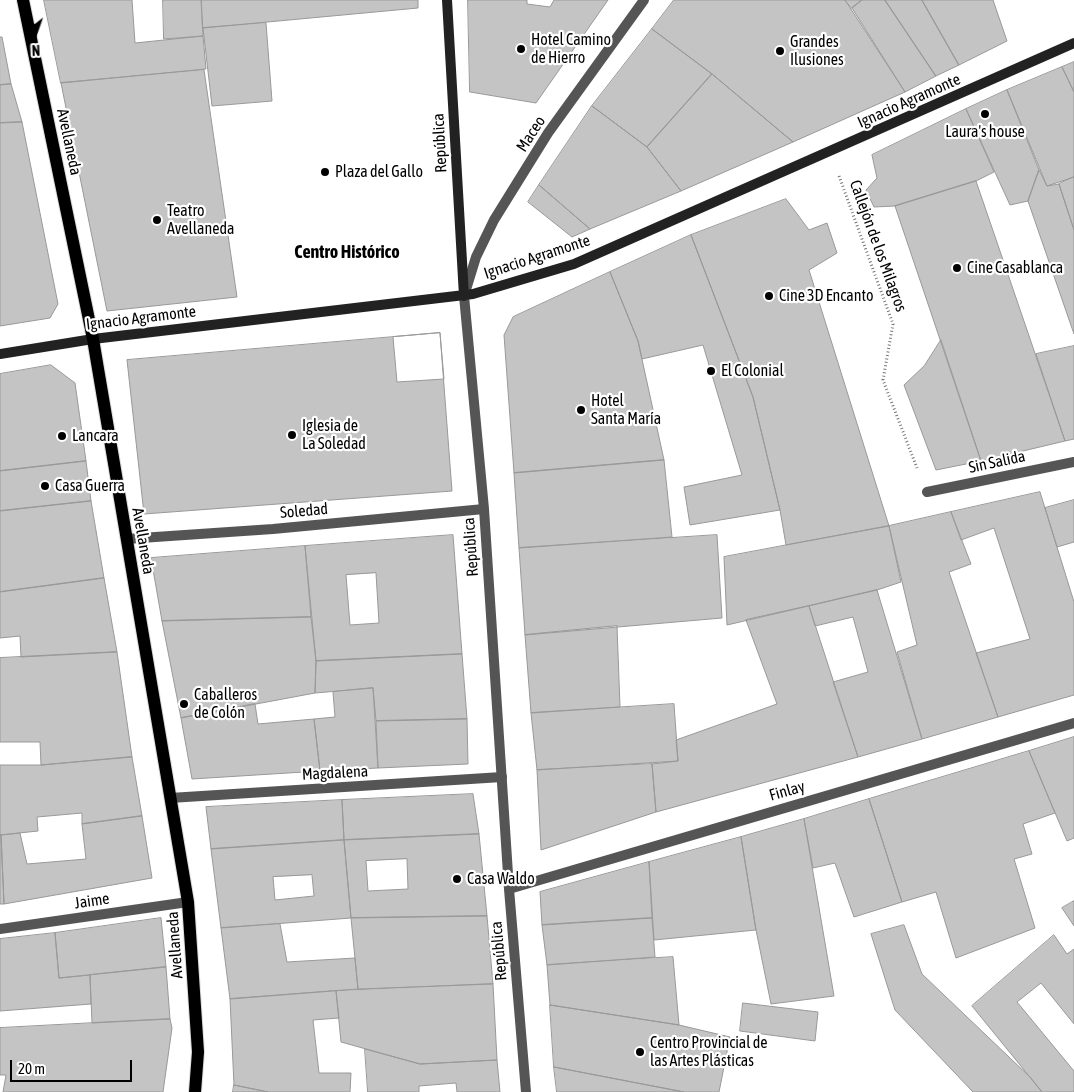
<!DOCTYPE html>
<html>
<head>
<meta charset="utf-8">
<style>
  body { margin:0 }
  #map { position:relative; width:1074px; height:1092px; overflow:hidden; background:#fff; font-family:"Asap Condensed",sans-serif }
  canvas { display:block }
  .north { position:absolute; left:10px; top:10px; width:50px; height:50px; -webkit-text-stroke:4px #fff; paint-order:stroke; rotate:177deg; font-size:14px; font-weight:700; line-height:20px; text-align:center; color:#000 }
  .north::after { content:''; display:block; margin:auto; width:18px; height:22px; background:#000; clip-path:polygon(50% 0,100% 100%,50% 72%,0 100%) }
  .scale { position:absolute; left:10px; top:1060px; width:122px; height:22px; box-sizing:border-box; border:2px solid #000; border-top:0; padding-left:6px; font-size:15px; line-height:18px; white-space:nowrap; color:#000; -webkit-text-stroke:4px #fff; paint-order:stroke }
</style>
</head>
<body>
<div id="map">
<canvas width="1074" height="1092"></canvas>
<div class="north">N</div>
<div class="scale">20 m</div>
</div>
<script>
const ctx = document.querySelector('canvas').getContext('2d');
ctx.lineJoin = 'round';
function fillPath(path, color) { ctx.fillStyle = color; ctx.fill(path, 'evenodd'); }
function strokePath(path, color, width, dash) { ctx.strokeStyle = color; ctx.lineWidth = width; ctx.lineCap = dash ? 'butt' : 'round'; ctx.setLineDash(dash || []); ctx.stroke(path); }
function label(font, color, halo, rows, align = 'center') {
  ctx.font = font + ' "Asap Condensed",sans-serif'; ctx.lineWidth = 4.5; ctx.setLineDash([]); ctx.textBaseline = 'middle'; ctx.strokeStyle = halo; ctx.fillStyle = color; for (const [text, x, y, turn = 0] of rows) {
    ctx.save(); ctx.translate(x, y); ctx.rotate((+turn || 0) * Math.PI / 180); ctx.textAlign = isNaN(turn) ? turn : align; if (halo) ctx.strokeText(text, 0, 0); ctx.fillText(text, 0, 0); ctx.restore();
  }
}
const building = new Path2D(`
  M44,0H132L135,43L203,36L206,69L61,83Z
  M163,0H201L203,36L164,39Z
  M202,0H418V8L203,28Z
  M468,0H527V4L550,7L554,0H608L536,103L470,92Z
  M674,0H845L905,92L793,142L712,74L652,29Z
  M845,0H862L852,8Z
  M862,0H885L936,76L905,92L852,8Z
  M885,0H922L959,65L936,76Z
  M922,0H993L1007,41L959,65Z
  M266,23L272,101L212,106L203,28Z
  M652,29L712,74L647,147L592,106Z
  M0,37H2L11,84L0,85Z
  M1074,62V92L1062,67Z
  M1062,67L1074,92V177L1047,186L1007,90Z
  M204,70L237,297L107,311L61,83Z
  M712,74L793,142L681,191L647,147Z
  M11,84L22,122L0,123V85Z
  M1007,90L1039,170L1028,201L1010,205L966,109Z
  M592,106L647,147L681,191L590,229L539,185Z
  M966,109L994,172L976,181L895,206L874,207L866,190L877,178L872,155Z
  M22,122L58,304L50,318L0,326V123Z
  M1039,170L1047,186L1059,184L1074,230V334L1028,201Z
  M1074,177V230L1059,184Z
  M976,181L1065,441L981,461L895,206Z
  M539,185L590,229L572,237L528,202Z
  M786,199L809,230L827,223L837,253L809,270L889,526L786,545L780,510L753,397L691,235Z
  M691,235L753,397L780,510L690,525L684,487L742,475L703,345L642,359L638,341L610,272Z
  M610,272L638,341L664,460L514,473L504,335L513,317Z
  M440,333L452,491L144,514L127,360Z
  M440,333L444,379L397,382L393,337Z
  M941,340L981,461L936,470L904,385L924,366Z
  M1074,346V439L1065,441L1036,354Z
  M51,365L75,383L86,461L0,471V374Z
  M664,460L672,537L519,548L514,473Z
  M86,461L91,501L0,511V471Z
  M1040,492L1074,602V695L998,717L976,653L1030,639L994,528L961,540L951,512Z
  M1074,500V542L1057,547L1045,508Z
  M91,501L104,578L0,592V511Z
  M951,512L971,564L949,572L998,717L922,739L897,652L917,645L889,526Z
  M889,526L901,582L877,590L727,625L724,557Z
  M453,535L462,654L316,661L305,546ZM376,573L379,623L350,625L346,575Z
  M717,535L722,618L525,635L519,548Z
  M305,546L311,617L162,621L151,558Z
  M104,578L117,652L21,657L20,636L0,638V592Z
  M877,590L922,739L858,757L833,682L868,672L853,617L815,626L809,606Z
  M809,606L858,757L656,812L652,764L678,761L676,740L777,704L746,620Z
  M311,617L316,661L315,693L181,718L162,621Z
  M617,626L620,707L531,713L525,635Z
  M117,652L132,757L41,765L40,742H0V658Z
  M462,654L467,719L376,721L373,688L315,693L316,661Z
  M373,688L378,768L320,771L314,719L335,717L333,692Z
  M255,704L258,724L314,719L320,771L192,779L181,718Z
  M674,704L678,761L537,770L531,713Z
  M467,719L468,764L378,768L376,721Z
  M1074,737V838L1067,841L1029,751Z
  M1029,751L1055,813L1023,824L1032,854L1014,859L1035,928L956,958L936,892L902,902L869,799Z
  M132,757L142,816L82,824V813L37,817L38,831L0,835V765H41Z
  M652,764L656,812L541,850L537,770Z
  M473,794L479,834L344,840L342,800Z
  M869,799L902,902L854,917L835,863L813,868L804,819Z
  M342,800L344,840L211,849L206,807Z
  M142,816L152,878L4,904L1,835L20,833L27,864L86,859L82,824Z
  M804,819L834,996L771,1004L756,930L741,837Z
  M479,834L487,916L351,918L344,840ZM407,859L408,889L368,891L366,861Z
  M1,835L4,904H0V835Z
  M741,837L756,930L654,940L649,862Z
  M344,840L351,918L221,928L211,849ZM312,875L314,896L275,900L273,877Z
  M649,862L652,918L542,925L540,892Z
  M1074,901V926L1062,908Z
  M487,916L493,984L358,989L351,918Z
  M161,918L166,967L59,978L55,933Z
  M652,918L655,957L547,965L542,925Z
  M280,924L287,962L355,958L358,989L230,999L221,928Z
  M904,925L922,974L1031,1078L1042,1092H973L895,1010L871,934Z
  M55,933L59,978L90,975L91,1004L0,1011V939Z
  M1054,935L1067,954L1074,949V1024L1041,983L1017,1002L1074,1071V1092H1042L972,1006Z
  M673,957L679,1025L550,1005L547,965Z
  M166,967L170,1019L92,1023L90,975Z
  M493,984L497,1060L420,1064L341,1042L336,991Z
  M336,991L339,1018L313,1020L319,1073H351L350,1092H268L234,1085L230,999Z
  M743,1003L818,1012L815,1041L740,1031Z
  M550,1005L679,1025L730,1037L719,1092H684L554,1067Z
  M170,1019L172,1028L163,1092H3L6,1075H0V1028Z
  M365,1049L420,1064L497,1060L500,1092H457L456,1083L419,1086V1092H368Z
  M554,1067L684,1092H557Z
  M234,1085L268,1092H233Z`);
const path = new Path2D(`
  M839,176L893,324L883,380L917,468`);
const lane = new Path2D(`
  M170,798L502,777`);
const street = new Path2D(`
  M927,492L1074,462
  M126,539L273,529L484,509
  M509,889L1074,723
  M0,929L188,902
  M526,1092L509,889L484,509L464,296L476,257L494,220L548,133L644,0`);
const secondary = new Path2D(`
  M447,0L464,296
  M0,354L93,339L473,294L574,264L1074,43`);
const primary = new Path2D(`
  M23,0L93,339L188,902L198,1052L195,1092`);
const markers = [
  [521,49,5,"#000"],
  [780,51,5,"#000"],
  [985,114,5,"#000"],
  [325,172,5,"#000"],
  [157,220,5,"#000"],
  [957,268,5,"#000"],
  [769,296,5,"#000"],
  [711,371,5,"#000"],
  [581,410,5,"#000"],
  [292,435,5,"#000"],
  [62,436,5,"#000"],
  [45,486,5,"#000"],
  [184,704,5,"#000"],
  [457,879,5,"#000"],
  [640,1052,5,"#000"]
];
const poiNames = [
  ["Hotel Camino",531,40],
  ["de Hierro",531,58],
  ["Grandes",790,42],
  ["Ilusiones",790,60],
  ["Laura's house",985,132,"center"],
  ["Plaza del Gallo",335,172],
  ["Teatro",167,211],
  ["Avellaneda",167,229],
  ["Cine Casablanca",967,268],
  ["Cine 3D Encanto",779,296],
  ["El Colonial",721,371],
  ["Hotel",591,401],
  ["Santa María",591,419],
  ["Iglesia de",302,426],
  ["La Soledad",302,444],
  ["Lancara",72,436],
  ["Casa Guerra",55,486],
  ["Caballeros",194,695],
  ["de Colón",194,713],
  ["Casa Waldo",467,879],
  ["Centro Provincial de",650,1043],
  ["las Artes Plásticas",650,1061]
];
const streetNames = [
  ["Ignacio Agramonte",909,101,-24],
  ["Maceo",531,134,-57],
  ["Avellaneda",69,142,78],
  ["República",440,143,-93],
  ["Callejón de los Milagros",878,246,70],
  ["Ignacio Agramonte",537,257,-18],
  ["Ignacio Agramonte",141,318,-7],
  ["Sin Salida",997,462,-12],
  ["Soledad",304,511,-5],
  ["Avellaneda",143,541,80],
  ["República",471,547,-94],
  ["Magdalena",335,773,-3],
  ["Finlay",787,791,-16],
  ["Jaime",92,901,-8],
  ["Avellaneda",175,945,-94],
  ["República",499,951,-95]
];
const neighbourhoodNames = [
  ["Centro Histórico",347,252]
];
fillPath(building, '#c4c4c4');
strokePath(building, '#999', 1);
strokePath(primary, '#dbdbdb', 14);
strokePath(path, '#777', 3, [1, 2.5]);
strokePath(lane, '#555', 10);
strokePath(street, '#555', 10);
strokePath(secondary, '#222', 10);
strokePath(primary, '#000', 12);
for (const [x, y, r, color] of markers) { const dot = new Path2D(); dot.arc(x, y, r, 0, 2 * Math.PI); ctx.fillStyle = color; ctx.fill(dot); strokePath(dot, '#fff', 2); }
label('16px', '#000', '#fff', poiNames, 'left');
label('16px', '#000', '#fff', streetNames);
label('bold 18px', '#000', '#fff', neighbourhoodNames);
</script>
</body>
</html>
